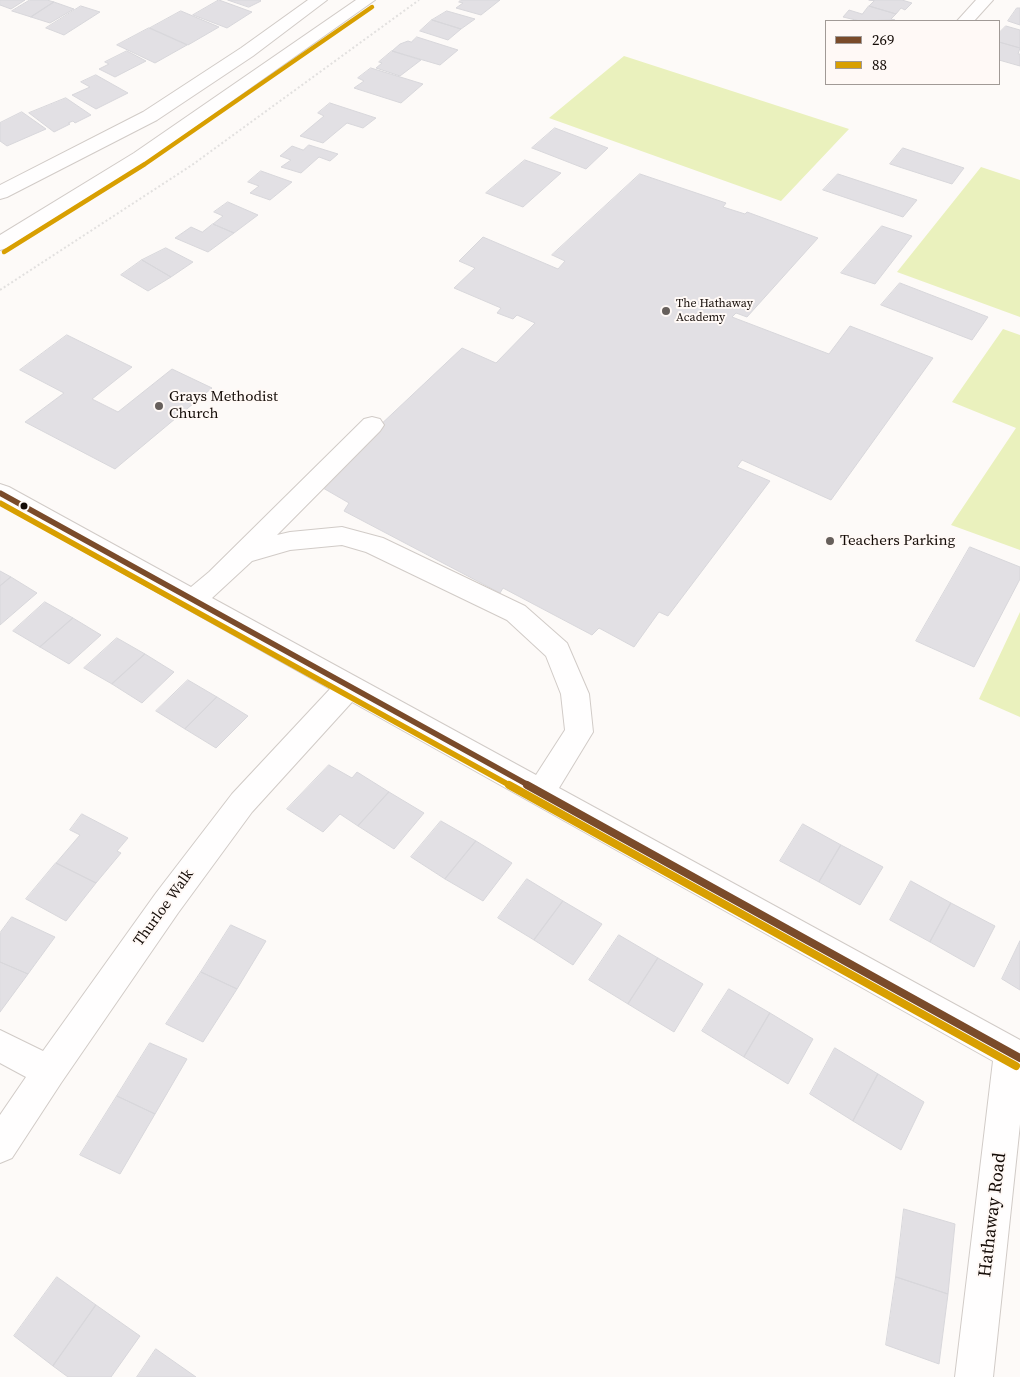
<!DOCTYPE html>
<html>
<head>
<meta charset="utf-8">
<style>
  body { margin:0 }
  #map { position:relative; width:1020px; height:1377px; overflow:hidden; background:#fdfaf8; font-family:"Source Serif 4",serif }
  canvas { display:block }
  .legend { position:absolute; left:825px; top:20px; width:175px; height:65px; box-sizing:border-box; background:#fff9f6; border:1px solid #a19a96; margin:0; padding:6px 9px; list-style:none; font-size:15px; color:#150c07 }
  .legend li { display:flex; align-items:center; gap:10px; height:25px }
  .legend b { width:25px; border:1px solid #a19a96 }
</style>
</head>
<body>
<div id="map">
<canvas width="1020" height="1377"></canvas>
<ul class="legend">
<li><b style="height:6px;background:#7a4b2a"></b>269</li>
<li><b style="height:6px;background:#d89f01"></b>88</li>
</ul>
</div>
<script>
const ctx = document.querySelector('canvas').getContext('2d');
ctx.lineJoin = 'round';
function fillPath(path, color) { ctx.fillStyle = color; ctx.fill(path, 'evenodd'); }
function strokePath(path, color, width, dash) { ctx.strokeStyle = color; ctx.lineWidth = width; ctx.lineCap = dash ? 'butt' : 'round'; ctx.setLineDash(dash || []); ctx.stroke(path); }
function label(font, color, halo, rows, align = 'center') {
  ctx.font = font + ' "Source Serif 4",serif'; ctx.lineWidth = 4; ctx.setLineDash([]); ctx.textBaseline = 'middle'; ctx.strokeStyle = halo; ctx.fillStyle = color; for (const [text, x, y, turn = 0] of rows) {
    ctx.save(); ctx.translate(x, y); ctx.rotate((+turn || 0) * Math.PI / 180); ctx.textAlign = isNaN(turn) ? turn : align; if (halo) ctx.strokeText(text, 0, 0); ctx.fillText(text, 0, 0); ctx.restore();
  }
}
const green = new Path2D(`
  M624,56L849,129L781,201L549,118Z
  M981,167L1020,180V317L897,272Z
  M1003,329L1020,335V550L951,525L1016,428L952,402Z
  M1020,612V717L979,699Z`);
const building = new Path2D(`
  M0,0H25L11,9L0,5Z
  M30,0H47L54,2L31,17L12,11Z
  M219,0L252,12L227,28L193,15Z
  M228,0H260L261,1L249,7Z
  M461,0H500L481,15L456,8L463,3L459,2Z
  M869,0H902L912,3L905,10L901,8L896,14L869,6L874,1Z
  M54,2L74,9L50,23L31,17Z
  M81,6L100,12L64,35L46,28Z
  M869,6L896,14L891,19L895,20L860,21L843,17L849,10L862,14Z
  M1017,8H1020V25L1008,21Z
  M181,11L219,27L188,45L150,28Z
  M447,11L475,19L461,29L432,20Z
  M432,20L461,29L448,40L420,31Z
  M1006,26L1020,30V48L999,42V33Z
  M149,28L187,45L155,63L117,45Z
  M417,37L458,50L440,65L392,51L400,44L408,41L411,42Z
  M999,42L1020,48L1018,54H1020V66L999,60Z
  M127,51L146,61L115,77L99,69L109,64L105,62Z
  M392,51L421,60L400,76L376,68L382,63L379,62Z
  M371,68L423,84L401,103L354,88L364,81L358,78Z
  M96,75L128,93L96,109L72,95L90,87L81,82Z
  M66,98L91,115L75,123L73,121L68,123L70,124L54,132L29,113Z
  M330,103L376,118L363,128L347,123L323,143L300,136L324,116L318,113Z
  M22,112L46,129L7,146L0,141V123Z
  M555,128L608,148L586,169L532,148Z
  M309,145L338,154L330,161L319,157L301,173L281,167L291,160L280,156L292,146L303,150Z
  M903,148L964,168L952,184L890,164Z
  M525,160L561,173L523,207L486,193Z
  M261,171L292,182L270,200L250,193L259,186L248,182Z
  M640,174L726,203L723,207L745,214L747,212L818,238L747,317L736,313L732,317L829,354L850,326L933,358L831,500L742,460L737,467L770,481L668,616L659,612L634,647L599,628L592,635L503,588L500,593L344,511L349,503L323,488L347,464L342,461L462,348L496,363L535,323L517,315L513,319L497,313L501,308L454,288L475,268L459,261L483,237L558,269L565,261L552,255Z
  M838,174L917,200L903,217L823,190Z
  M228,202L258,215L234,233L213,224L223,216L214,212Z
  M213,224L234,233L208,252L175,238L191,227L202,232Z
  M882,226L912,236L875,284L841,273Z
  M166,248L193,262L171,277L142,260Z
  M142,260L171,277L148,291L121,275Z
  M900,283L988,317L972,340L881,305Z
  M67,335L132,367L92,399L118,412L172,369L212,388L115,469L25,422L64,393L20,370Z
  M970,547L1020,567V579L974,667L916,641Z
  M0,571L11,577L0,586Z
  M11,577L37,593L0,625V586Z
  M45,602L73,618L40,647L13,631Z
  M73,618L101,635L69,664L40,647Z
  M117,638L145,654L112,684L84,668Z
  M145,654L174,672L142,703L112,684Z
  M188,680L217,697L185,729L156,711Z
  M217,697L248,716L216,748L185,729Z
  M329,765L352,778L357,772L389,792L358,826L340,814L323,832L287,809Z
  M389,792L424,813L394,849L358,826Z
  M82,814L128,838L117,851L121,853L96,883L56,863L80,835L70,830Z
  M441,821L476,841L445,879L411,857Z
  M803,824L841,845L819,882L780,861Z
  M476,841L512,863L483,901L445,879Z
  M841,845L883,867L860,905L819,882Z
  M56,863L96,883L66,921L26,899Z
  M527,879L563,901L534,940L498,918Z
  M911,881L951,903L930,942L890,920Z
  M563,901L602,924L573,965L534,940Z
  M951,903L995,926L974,967L930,942Z
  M12,917L55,937L28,974L0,962V933Z
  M231,925L266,941L237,989L201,972Z
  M619,935L658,958L628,1004L589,980Z
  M1020,941V990L1002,979Z
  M658,958L703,984L674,1032L628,1004Z
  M0,962L28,974L0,1012Z
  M201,972L237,989L203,1042L166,1024Z
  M729,989L770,1013L744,1057L702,1031Z
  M770,1013L813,1039L788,1084L744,1057Z
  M150,1043L187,1059L155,1114L117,1096Z
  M835,1048L878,1074L853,1121L810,1094Z
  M878,1074L924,1102L901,1150L853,1121Z
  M117,1096L155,1114L120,1174L80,1155Z
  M904,1209L955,1224L948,1294L896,1277Z
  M57,1277L96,1305L53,1366L14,1336Z
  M896,1277L948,1294L939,1364L886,1345Z
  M96,1305L140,1336L111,1377H68L53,1366Z
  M156,1349L196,1377H137Z`);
const path = new Path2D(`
  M0,290L192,165L419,0`);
const minor = new Path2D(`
  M308,0H327L253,56L157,120L7,197L0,199V185L143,112L241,48Z
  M356,0H375L147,161L7,248L0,250V235L134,153Z
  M976,0H993L974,21H957Z
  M372,417L380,419L384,425L380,431L277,535L290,532L342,527L383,538L525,606L567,643L589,694L593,732L559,788L1020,1040V1124L993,1377H955L993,1061L352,702L252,812L178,913L61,1083L12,1158L0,1163V1115L26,1077L0,1063V1030L43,1051L156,893L232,794L330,689L0,504V484L9,487L191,587L209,572L364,419ZM342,545L366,552L507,620L546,656L561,694L565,730L536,775L212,598L252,561L290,550Z`);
const bus1Far1 = new Path2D(`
  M0,493L530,786`);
const bus1 = new Path2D(`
  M527,785L1020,1058`);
const bus2Far2 = new Path2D(`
  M4,252L145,164L372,7`);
const bus2Far1 = new Path2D(`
  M0,503L511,786`);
const bus2 = new Path2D(`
  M509,785L1016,1066`);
const markers = [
  [666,311,5,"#665f5b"],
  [159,406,5,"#665f5b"],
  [24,506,4.5,"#150c07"],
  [830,541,5,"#665f5b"]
];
const farPoinames = [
  ["The Hathaway",676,304],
  ["Academy",676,318]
];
const poiNames = [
  ["Grays Methodist",169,397],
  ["Church",169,414],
  ["Teachers Parking",840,541]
];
const streetNames = [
  ["Thurloe Walk",164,908,-54]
];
const nearStreetnames = [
  ["Hathaway Road",993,1215,-83]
];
fillPath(green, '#eaf1bd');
fillPath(building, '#e2e0e4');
strokePath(building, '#d8d7db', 1);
strokePath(minor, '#d1cbc7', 2);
strokePath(path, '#e2e0df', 2, [2, 2.5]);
fillPath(minor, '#fffefe');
strokePath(bus1Far1, '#7a4b2a', 5.5);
strokePath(bus1, '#7a4b2a', 8);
strokePath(bus2Far2, '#d89f01', 4.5);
strokePath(bus2Far1, '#d89f01', 5.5);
strokePath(bus2, '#d89f01', 8);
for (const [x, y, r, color] of markers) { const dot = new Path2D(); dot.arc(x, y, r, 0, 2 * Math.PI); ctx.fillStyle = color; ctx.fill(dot); strokePath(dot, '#fff9f6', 2); }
label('12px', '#150c07', '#fff9f6', farPoinames, 'left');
label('15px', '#150c07', '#fff9f6', poiNames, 'left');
label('15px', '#150c07', '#fff9f6', streetNames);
label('18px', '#150c07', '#fff9f6', nearStreetnames);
</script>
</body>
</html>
